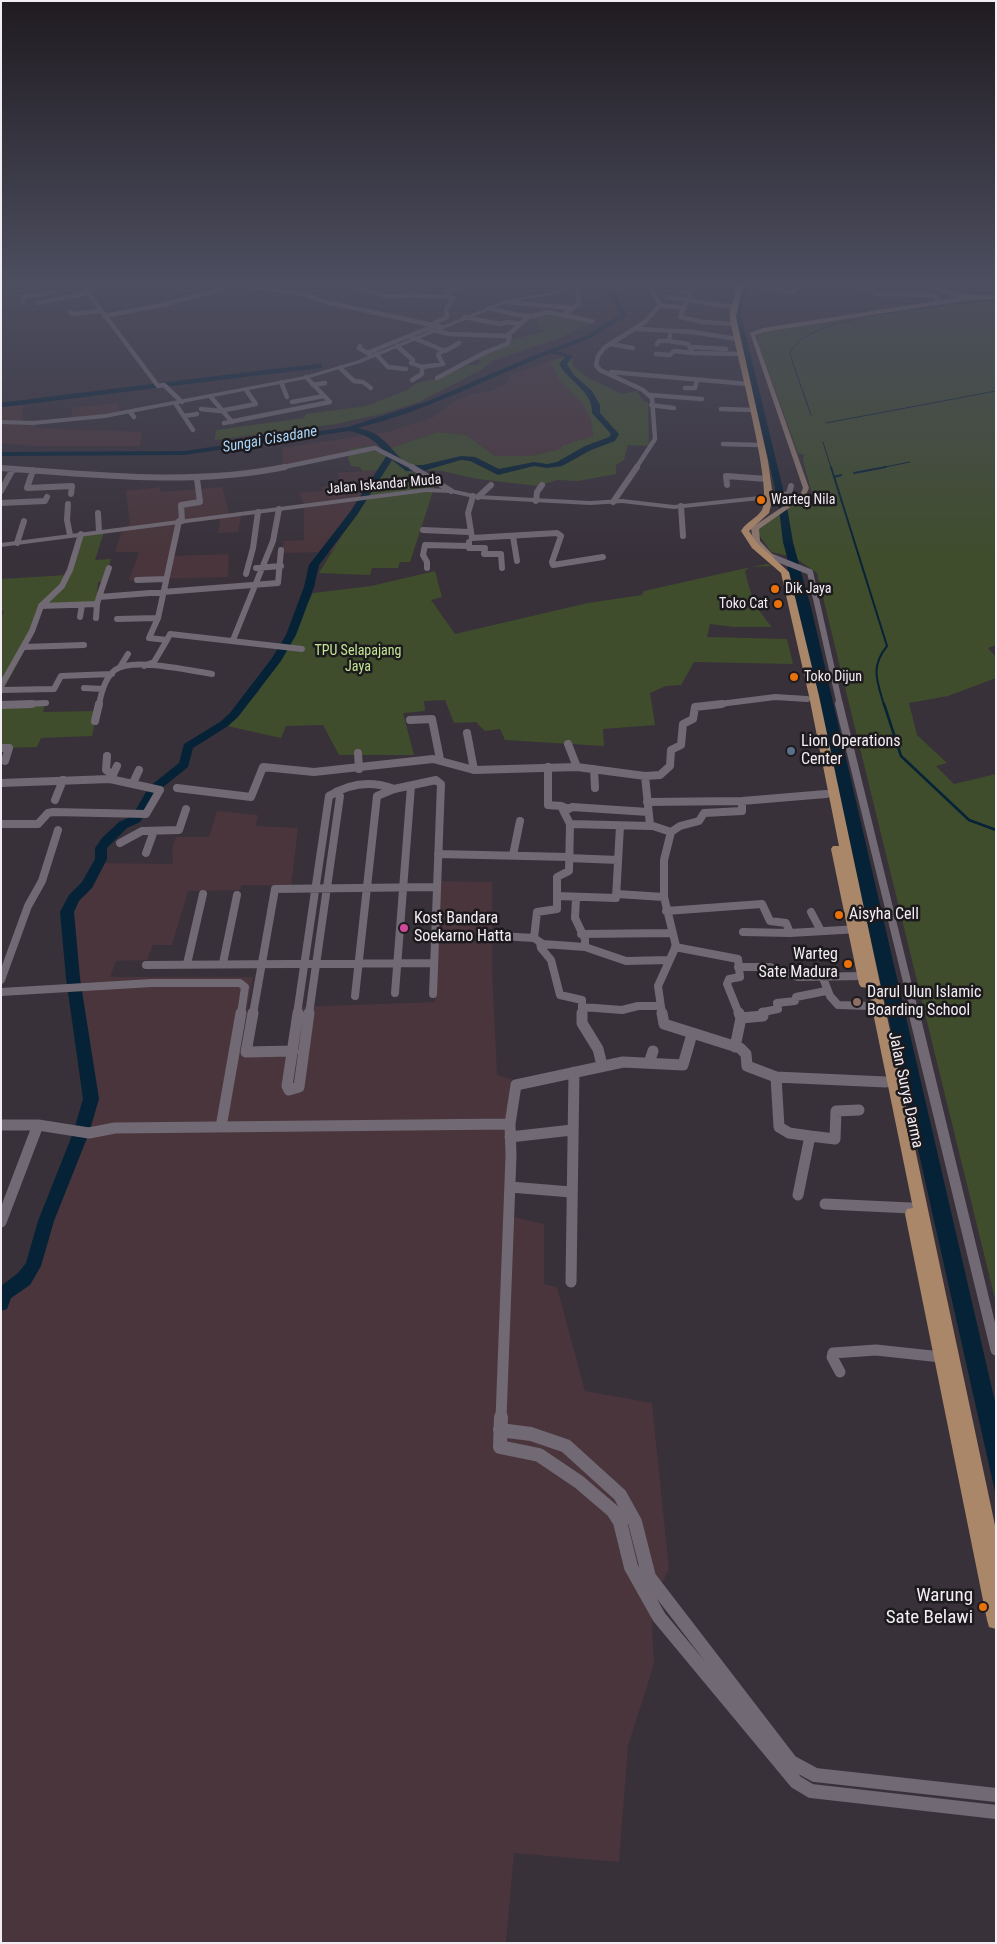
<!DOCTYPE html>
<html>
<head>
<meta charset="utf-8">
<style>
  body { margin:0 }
  #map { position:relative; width:997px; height:1944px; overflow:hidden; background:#38313a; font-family:"Roboto Condensed",sans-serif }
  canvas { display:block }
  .frame { position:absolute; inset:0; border:2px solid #f2edf3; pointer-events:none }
</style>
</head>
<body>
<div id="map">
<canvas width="997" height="1944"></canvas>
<div class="frame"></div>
</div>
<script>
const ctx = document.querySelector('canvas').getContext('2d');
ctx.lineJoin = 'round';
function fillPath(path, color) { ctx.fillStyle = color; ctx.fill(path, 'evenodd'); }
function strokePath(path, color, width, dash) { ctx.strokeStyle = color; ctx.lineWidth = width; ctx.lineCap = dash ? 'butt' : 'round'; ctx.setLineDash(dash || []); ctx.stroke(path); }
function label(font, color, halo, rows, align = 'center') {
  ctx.font = font + ' "Roboto Condensed",sans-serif'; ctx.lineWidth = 5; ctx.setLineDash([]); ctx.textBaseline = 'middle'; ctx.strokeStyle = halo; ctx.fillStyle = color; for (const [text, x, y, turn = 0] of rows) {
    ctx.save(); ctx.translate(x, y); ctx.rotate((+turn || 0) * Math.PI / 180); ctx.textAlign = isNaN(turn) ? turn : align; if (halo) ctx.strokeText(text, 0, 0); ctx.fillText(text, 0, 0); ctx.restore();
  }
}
const industrial = new Path2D(`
  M572,286H593L599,300L577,299Z
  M550,361L560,381L583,404L591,420L593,436L563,445L562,449L531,456H495L466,435L438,432L378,452L370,451V446L349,449V453L283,466L282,448L387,432L432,418L453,402L468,395L491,391L506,384L511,375Z
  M117,403L121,412L72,418V408Z
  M23,405L22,421L37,420L36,428L142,432L140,446H36L1,443V407Z
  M383,470L332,552L281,553L284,541L304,540V504L299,493L323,491L321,487L340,484L338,473Z
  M159,487L161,492L222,487L229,514L242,512L238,532L218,533L220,519L181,523L172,556L229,554L228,577L129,580L139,552H115L123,527L130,525L126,491Z
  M217,811L258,815L256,826L298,828L291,886L242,885L240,890L188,891L172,945H153L147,960L116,961L110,977H253L239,1053L290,1052L297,1007L435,1002L437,881L492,882V966L497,1075L511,1079L513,1217L544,1224V1284L557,1287L585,1391L652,1403L669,1569L651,1605L654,1664L628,1746L619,1862L514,1853L506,1943H1V1295L33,1272L79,1144L92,1100L68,978V912L91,884L100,863L173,864L172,848L176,837H209Z`);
const green = new Path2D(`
  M975,299H996V645L988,648L996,657V678L948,696L909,703L917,735L947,763L936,766L954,784L996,774V1303L817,573L794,557L771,552L755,529L805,498H810L812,493L803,461L804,455L798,453L758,343V333Z
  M550,314L593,323L557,339L494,360L481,370L419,402L381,414L336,424L215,440L216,430L304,418L306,414L366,406L407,390L417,383L440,378L468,365H478L481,361L476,359L514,339L546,331L538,328L536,320Z
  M572,355L573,366L588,378L622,394L637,391L644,402H648L649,446L628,445L624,460L616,465V474L578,481L557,480L538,486L478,479L442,471L407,469L435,485L410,562H400L398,568H372L370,575L319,573L382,470L362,471L360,467L351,466L348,458L349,449L370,446V451L378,452L438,432L466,435L495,456H531L561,449L563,445L593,436L591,420L583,404L560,381L550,361Z
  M104,532L95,560L111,559L104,581L98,582L96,604L44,606L33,635L1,694V618L4,611H1V579L67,575L80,535Z
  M768,564L772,566L750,567L745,571C750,594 756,609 772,627H734L710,624L707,637L787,639L793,664L694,662L681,685L666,686L650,693L655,725L603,729L604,746L505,740L500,729L485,731L476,722L454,723L445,700L424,701L425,711L403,713L414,755H339L323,725L286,726L281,738L227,726L258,692L313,593L371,586L435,571L442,597L431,600L455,634L588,603L642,595L644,591L751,567Z
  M45,704L43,712L97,711L92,736L41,738L37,747L1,748V706Z`);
const water = new Path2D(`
  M793,566L800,569L811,607L996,1406V1496L787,567Z`);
const streamFar2 = new Path2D(`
  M955,304L996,300
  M811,415L790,355C798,319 911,311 944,305
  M826,423L996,391
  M823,442L831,468
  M880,468L910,462`);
const streamFar1 = new Path2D(`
  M831,467L887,646C870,667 877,681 884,705
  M854,473L886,467
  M834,477L841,475`);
const stream = new Path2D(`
  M884,704L901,756L969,820L996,830`);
const canal = new Path2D(`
  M277,371L320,366
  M1,405L275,371`);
const river = new Path2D(`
  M610,286H616L617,299L627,316L590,338L557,351L573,356L567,364L574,375L592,391L600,405V413L619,434L615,441L591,450L562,466L547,468L534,466L498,475L470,461L461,460L423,471H406L392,460L357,515L319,565L314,587L296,635L281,661L238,717L228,726L193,748L188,767L157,792L140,822L127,828L107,848V859L92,888L79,901L74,912L80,978L99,1099L89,1133L54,1221L41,1266L30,1285L11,1298L7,1309L1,1311V1286L18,1273L26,1263L38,1221L73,1133L83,1099L66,978L60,912L69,895L82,882L95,859V848L102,838L119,822L132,816L149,787L179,763L184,744L220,722L230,713L272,658L286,635L304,587L309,565L350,512L387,455C375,440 368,435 349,431L184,455L1,456V452L184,451L348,427L428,401L530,357L586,336L621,314L611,299ZM551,353L565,357L559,364C569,382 593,391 592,413L611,434L609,437L585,446L557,462L547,464L534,462L499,469L475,457L461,456L423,465H408C388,448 385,433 357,428C425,412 486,379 551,353Z
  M742,286H748L741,307V316L786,501L793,542L801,572L796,575L791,572L783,542L778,501L735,316V307Z`);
const minorFar4 = new Path2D(`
  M83,286L158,386L164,385L182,402
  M180,286L182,288
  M247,286L307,295L322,301L441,327
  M361,286L364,287L360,289L390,297L407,295L446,297
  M765,286L793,293L798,287
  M859,286L871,288L876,294L932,295L938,298L936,302L938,303
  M931,286L952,294L974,297
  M30,287L41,286
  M682,291L690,292L689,300
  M667,297L733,307
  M687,300L680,317L703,322L734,324
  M23,302V297L54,292
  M506,302L573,308L563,315
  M38,303L88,293
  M660,305L684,308
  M488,308L518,315L534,316L547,312L592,321
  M573,308L579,304L577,286
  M70,312L72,314L100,311
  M104,316L162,305L221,289L220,286
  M464,317L500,324L508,322L520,324
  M433,324L447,317L446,309L453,298L446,297L450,290L458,286
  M427,329L450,334L507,336L529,316
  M638,329L692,332L737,339
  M409,336L445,351L459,343
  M669,341L688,344L693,353L741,354
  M611,344L633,348
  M657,344L659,341H669L670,335
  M360,346L359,348L371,355
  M397,346L413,360L411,363L422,367L443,364L438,355L443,350
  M692,347L726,349
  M367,353L431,327
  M376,354L388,367L406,369
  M656,354L670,355L674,351L693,353
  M340,368L354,381L363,382L371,388
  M611,372L748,384
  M437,378L484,353L507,344L510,337L508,336
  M412,380L422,374V367
  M281,382L287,397
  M313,385L325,383
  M685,388H695L697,380
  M650,395L702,399
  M211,397L232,422
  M292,402L324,396
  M175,403L193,430
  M651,405L674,408
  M201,409L220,411L256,404L246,390
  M721,409L753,410
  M130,412L134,417
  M184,416L197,414
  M224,423L330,402L306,377
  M723,444L760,445
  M279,468L375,448L414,468
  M636,468L655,439L652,398L643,390L600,370L596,365L598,356L604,348L645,322L660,305L650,286`);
const minorFar3 = new Path2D(`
  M412,467L451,491
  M1,468C96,475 191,486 285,467
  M33,470L27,488L72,486L71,494
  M727,485L726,476L767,479
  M1,491L13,469
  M473,496L468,513L472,538L557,533L561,536L552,562L553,565L603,557
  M478,497L491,485
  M769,497L789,494L791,486
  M536,501L537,492L542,485
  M613,502L637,467
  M1,503L45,501L47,497
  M68,504L67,520L70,535
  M681,506L683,536
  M98,513L99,531
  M182,521L181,505L200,502L197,479
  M423,530L469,532
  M513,536L517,561
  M469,542V548H485L484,554H501L502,568
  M17,543L24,521
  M770,556L810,572L840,705
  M256,568L281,566
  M427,568V562L423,555L425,545L469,546
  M246,574L253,548L258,512
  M137,580L165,579
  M99,597L109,568
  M41,606L97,604L99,597L278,583L281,550
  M80,617L82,605
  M96,618L97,604
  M117,619L158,618
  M167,640L170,634L302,649
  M233,640L273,541L279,509
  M24,647L84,645
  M144,666L154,662L167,640L149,638L158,618L179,521
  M120,667L128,654
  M1,686L32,631L41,606L62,586L70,570L81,534
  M84,688L103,689
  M1,690L54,689L61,676L112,674
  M4,705L46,703
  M99,705C101,693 105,678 115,670C132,657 191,671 212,674
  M712,705L775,697L807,699`);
const minorFar2 = new Path2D(`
  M839,704L915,1014
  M1,705L32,704
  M410,720L432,719L440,759
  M95,721L99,704
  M467,733L474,770
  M568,744L577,767
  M1,748H9L5,761
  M358,753L359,769
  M107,756L106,770L113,775
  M548,767V805L561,806
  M594,769L595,788
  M645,776L650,825L671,832
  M111,779L117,766
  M1,783L110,779L160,790L146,814L53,812L48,813L38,824H1
  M133,783L139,770
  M177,788L251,797L263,767L314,772L433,759L474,770L577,767L645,776L660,775L670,766L671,750L681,745L683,724L693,719L695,707L722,704
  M55,800L63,780
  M647,802L742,801L826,794
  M648,812L572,807L569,809L561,806L570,824L569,871L557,877V909L537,912L534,938L543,944L585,947L626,961L669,960
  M570,824L651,826
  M120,843L142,831L179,830L186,809
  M146,853L154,831
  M438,854L569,857
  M513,855L520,821
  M568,858L618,860
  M617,894L664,897
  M557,896L616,898L620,826
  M576,898L575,918L585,939V947
  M666,911L762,904L770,921L786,923L790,933
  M811,912L821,931
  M743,932L790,933L859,929
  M581,934L671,933
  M499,936L534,938
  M540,943L541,948L551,960L560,995L582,1000V1014
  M675,947L738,959L740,977L729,979L727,984L739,1014
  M223,963L237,895
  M187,964L203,894
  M146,965L434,963
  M738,967H770L798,977L863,976
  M823,978L830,996L838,1005L870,1006
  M1,980L28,906L42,881L58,830
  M1,992L152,983H240L245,987L241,1014
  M395,993L411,786
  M355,996L377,796L394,789L436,780L441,784L433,994
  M582,1007L622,1010L638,1006H660
  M253,1014L275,889L436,887
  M297,1014L329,796C350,783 371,780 394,789
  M309,1014L340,796L336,792
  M662,1014L658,986L676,946L664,897V860L671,832L680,826L699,821L704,813L742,811V801
  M763,1014V1012L778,1009L777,1003L795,1001L796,997L826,991`);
const minorFar1 = new Path2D(`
  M253,1013L246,1052L293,1051
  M298,1013L287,1086L289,1090L299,1087L309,1013
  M582,1013V1023L598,1049L602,1065
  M662,1013L664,1024L740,1048L746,1054L747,1066L776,1077L779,1127L789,1133L810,1136L798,1195
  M914,1013L996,1350
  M741,1018L763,1016V1013
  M735,1047L741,1018L739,1013
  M649,1063L653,1051
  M776,1077L886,1082
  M1,1125H38L89,1133L115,1128L510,1124
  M221,1127L241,1013
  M810,1136L835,1139L836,1111L859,1110
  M510,1137L572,1130
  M510,1187L571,1192
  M825,1204L911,1208
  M1,1222L38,1125
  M571,1282L574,1072
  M840,1372L832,1357L833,1353L876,1350L941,1357
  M501,1418L511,1156L510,1124L516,1085L623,1062L683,1065L692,1034`);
const minor = new Path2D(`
  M501,1417L500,1447L539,1455L579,1482L613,1511L620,1522L631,1567L659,1617L796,1782L811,1791L996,1812
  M500,1430L531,1434L566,1446L620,1495L635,1522L649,1577L791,1762L815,1775L996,1795`);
const tertiary = new Path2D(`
  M566,286H571L556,294L509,302L360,363L306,379L105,418L33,425L1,424V420L33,421L105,414L305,376L356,361L506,300L553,292Z
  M426,488L451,489L478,495L590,501L622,499L674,505L769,495L772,497L769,499L674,509L622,503L590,505L478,499L451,493L426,492L1,547V543Z`);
const secondary = new Path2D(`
  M974,295H996V299H974L764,332L755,335L809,488L805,497L759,529L760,541L775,557L768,559L753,541L751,528L800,495L803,488L750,333L763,328Z`);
const primary = new Path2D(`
  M737,286H743L736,317L768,461L773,497L769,513L749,531L758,544L789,572L819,696L996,1530V1629L989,1627L987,1620L905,1214L907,1209L913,1208L868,988L861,987L859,984L831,849L833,846H839L809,696L781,573L752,548L741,531C746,522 757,518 762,510C774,490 735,351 730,319C729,309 735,296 737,286Z`);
const markers = [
  [761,500,5,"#e8710a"],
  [775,589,5,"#e8710a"],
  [778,604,5,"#e8710a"],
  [794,677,5,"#e8710a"],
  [791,751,5,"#5c6f8a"],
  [839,915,5,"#e8710a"],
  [404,928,5,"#d1479c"],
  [848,964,5,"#e8710a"],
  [857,1002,5,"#8d6e63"],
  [983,1607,5,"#e8710a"]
];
const farStreetnames = [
  ["Jalan Iskandar Muda",384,485,-5]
];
const farPoinames = [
  ["Warteg Nila",771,500],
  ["Dik Jaya",785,589],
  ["Toko Cat",768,604,"right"],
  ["Toko Dijun",804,677]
];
const farParknames = [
  ["TPU Selapajang",358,651],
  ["Jaya",358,667]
];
const farWaternames = [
  ["Sungai Cisadane",270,440,-10]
];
const poiNames = [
  ["Lion Operations",801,742],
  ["Center",801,760],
  ["Aisyha Cell",849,915],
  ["Kost Bandara",414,919],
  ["Soekarno Hatta",414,937],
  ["Warteg",838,955,"right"],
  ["Sate Madura",838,973,"right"],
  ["Darul Ulun Islamic",867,993],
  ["Boarding School",867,1011]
];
const streetNames = [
  ["Jalan Surya Darma",905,1090,78]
];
const nearPoinames = [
  ["Warung",973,1596],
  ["Sate Belawi",973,1618]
];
fillPath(industrial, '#49353b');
fillPath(green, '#3f4d2c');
fillPath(water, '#062236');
strokePath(streamFar2, '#062236', 1);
strokePath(streamFar1, '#062236', 2);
strokePath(stream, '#062236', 2.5);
strokePath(canal, '#062236', 4.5);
fillPath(river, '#062236');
strokePath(minorFar4, '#716973', 4.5);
strokePath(minorFar3, '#716973', 6);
strokePath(minorFar2, '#716973', 8);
strokePath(minorFar1, '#716973', 11);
strokePath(minor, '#716973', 14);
fillPath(tertiary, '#716973');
fillPath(secondary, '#8e786e');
fillPath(primary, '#ab8769');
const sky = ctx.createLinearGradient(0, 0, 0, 558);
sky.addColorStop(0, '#1f1b20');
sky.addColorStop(0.51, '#4d4e60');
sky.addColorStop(1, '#4d4e6000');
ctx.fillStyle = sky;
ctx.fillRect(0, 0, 997, 558);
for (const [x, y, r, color] of markers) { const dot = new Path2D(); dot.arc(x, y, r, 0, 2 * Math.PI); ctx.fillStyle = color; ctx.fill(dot); strokePath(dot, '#1d1a1e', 2); }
label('14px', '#f2edf3', '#1d1a1e', farStreetnames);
label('14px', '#f2edf3', '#1d1a1e', farPoinames, 'left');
label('14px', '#c3e694', '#1d1a1e', farParknames);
label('italic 15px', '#aad6f9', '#1d1a1e', farWaternames);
label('16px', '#f2edf3', '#1d1a1e', poiNames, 'left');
label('16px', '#f2edf3', '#1d1a1e', streetNames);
label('19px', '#f2edf3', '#1d1a1e', nearPoinames, 'right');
</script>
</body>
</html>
